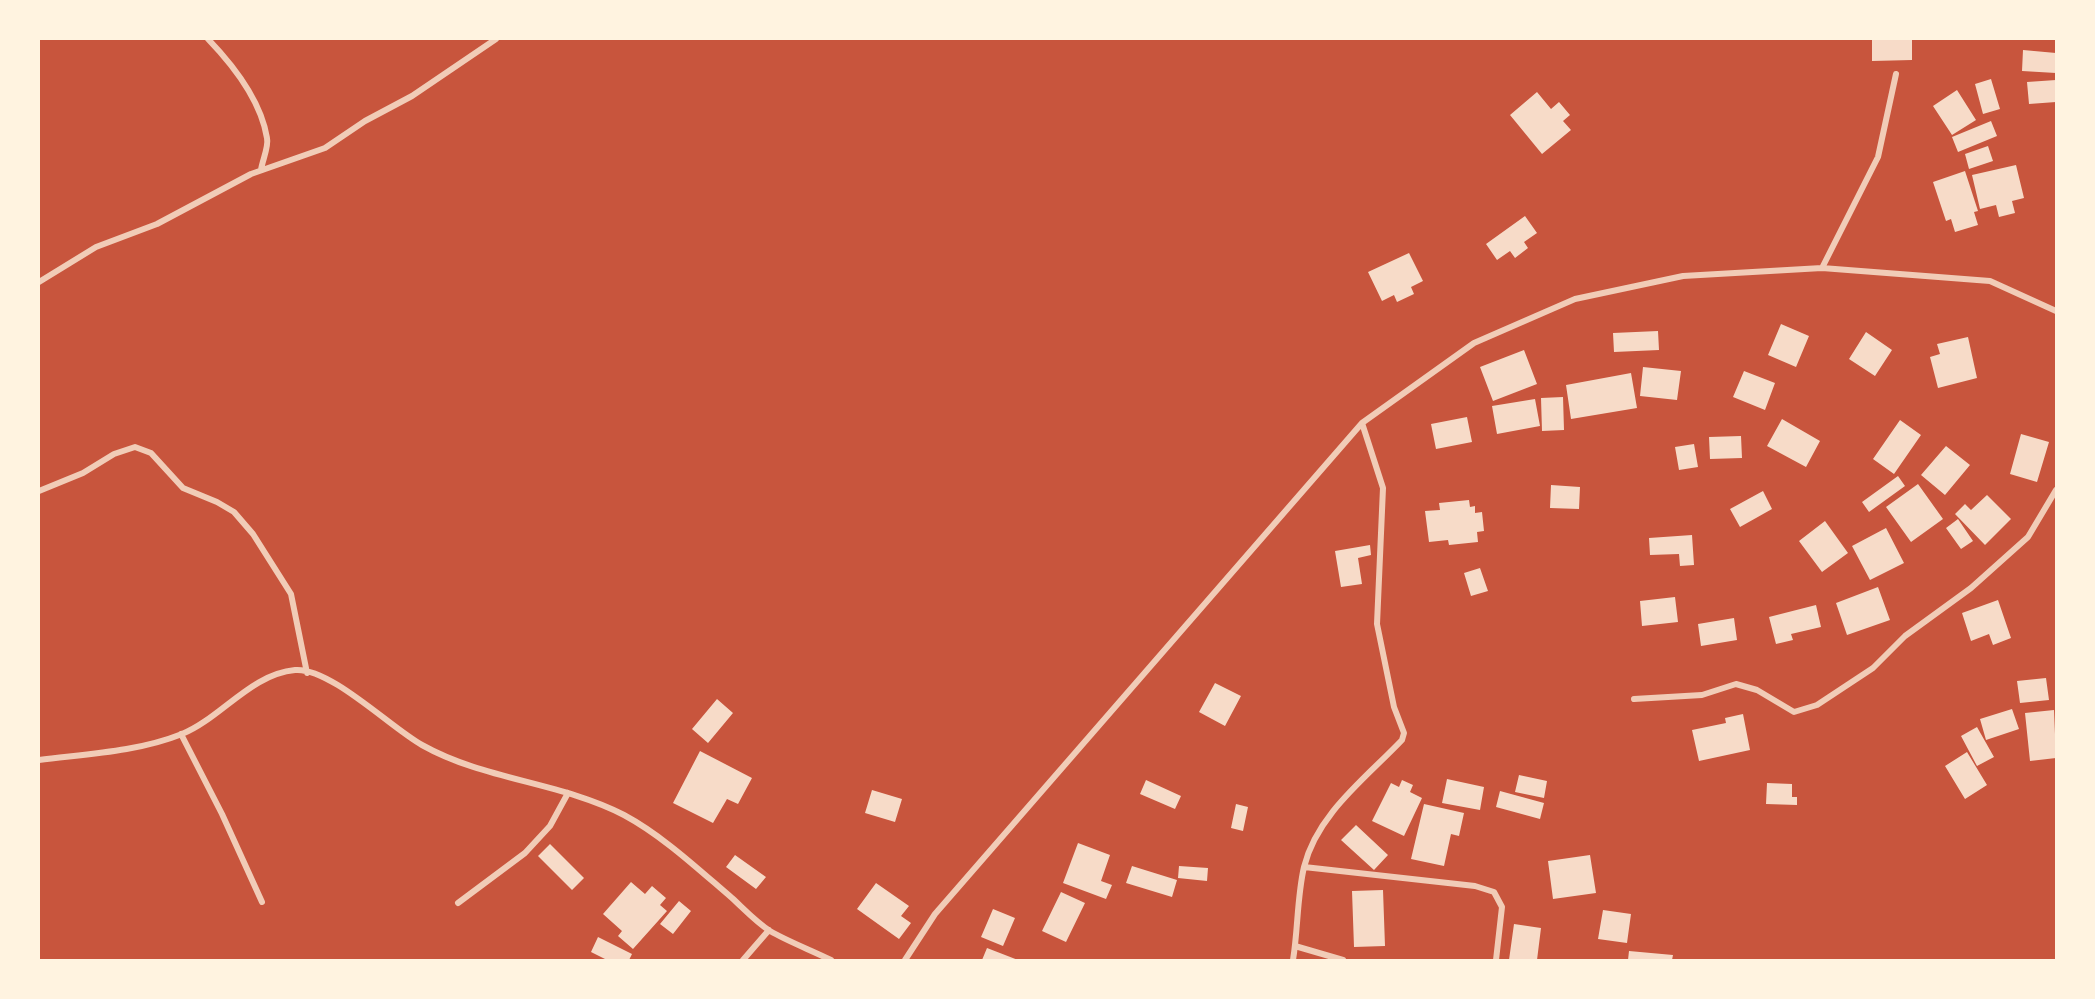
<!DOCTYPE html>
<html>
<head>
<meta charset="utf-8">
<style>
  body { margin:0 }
  #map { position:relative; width:2095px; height:999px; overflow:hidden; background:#c8553d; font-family:Spectral,serif }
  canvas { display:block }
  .frame { position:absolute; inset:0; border:40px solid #fff3e0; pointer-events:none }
</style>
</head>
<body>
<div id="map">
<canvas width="2095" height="999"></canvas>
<div class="frame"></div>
</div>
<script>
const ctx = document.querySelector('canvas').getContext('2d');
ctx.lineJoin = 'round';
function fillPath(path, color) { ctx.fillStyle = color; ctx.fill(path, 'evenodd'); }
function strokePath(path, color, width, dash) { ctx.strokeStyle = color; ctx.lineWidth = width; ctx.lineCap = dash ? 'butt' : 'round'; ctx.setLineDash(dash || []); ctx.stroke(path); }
const building = new Path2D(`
  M1872,39H1912V60L1872,61Z
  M2023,50L2056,53V73L2022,71Z
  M1991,79L2000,109L1983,114L1975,84Z
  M2056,80V102L2029,104L2027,82Z
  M1957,90L1976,120L1952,135L1933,106Z
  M1537,92L1551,109L1559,102L1570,115L1563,121L1571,130L1542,154L1510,115Z
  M1991,121L1997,136L1958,152L1952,137Z
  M1988,146L1993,161L1969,169L1965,154Z
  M2016,165L2024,198L2012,201L2015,213L1999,217L1996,205L1980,209L1972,175Z
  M1965,171L1978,211L1974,212L1978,225L1955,232L1951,219L1946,221L1933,182Z
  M1525,216L1537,233L1524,242L1528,248L1515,258L1510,251L1497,260L1486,244Z
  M1409,253L1423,281L1411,287L1414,294L1397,302L1394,295L1382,301L1368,272Z
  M1781,324L1809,336L1796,367L1768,355Z
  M1658,331L1659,350L1614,352L1613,333Z
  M1866,332L1892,350L1875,376L1849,359Z
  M1968,337L1977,378L1938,388L1930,357L1940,354L1937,344Z
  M1524,350L1537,384L1493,401L1480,367Z
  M1643,367L1681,371L1677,400L1640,396Z
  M1744,371L1775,383L1765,410L1733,397Z
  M1631,373L1637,408L1571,419L1566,385Z
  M1563,397L1564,430L1542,431L1541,398Z
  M1535,399L1540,426L1497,434L1492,406Z
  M1467,417L1472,442L1436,449L1431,424Z
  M1782,419L1820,441L1806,467L1767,446Z
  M1900,420L1921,435L1894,474L1873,459Z
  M2021,434L2049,442L2037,482L2010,474Z
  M1741,436L1742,458L1710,459L1709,437Z
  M1694,444L1698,467L1679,470L1675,447Z
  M1946,446L1970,465L1945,495L1921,475Z
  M1898,476L1905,486L1869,512L1862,502Z
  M1918,484L1943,519L1911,542L1886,507Z
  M1551,485L1580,487L1579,509L1550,508Z
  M1763,491L1772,509L1740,527L1730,509Z
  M1987,495L2011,519L1985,545L1955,514L1965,504L1971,510Z
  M1469,500L1470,507L1475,506V513L1482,512L1484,531L1477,532L1478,542L1449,545L1448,540L1429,542L1425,511L1440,510L1439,503Z
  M1958,519L1973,541L1961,549L1946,528Z
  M1825,521L1848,553L1822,572L1799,541Z
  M1886,528L1904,563L1870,580L1852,546Z
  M1692,535L1694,565L1680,566L1679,554L1650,555L1649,538Z
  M1370,545L1371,555L1358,558L1362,584L1341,587L1335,551Z
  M1480,568L1488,591L1471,596L1464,573Z
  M1878,587L1890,620L1847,635L1836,603Z
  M1675,597L1678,622L1642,626L1640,601Z
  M1998,600L2011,638L1993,645L1989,634L1971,641L1962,613Z
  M1816,605L1821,627L1791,634L1793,640L1776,644L1769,617Z
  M1734,618L1737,640L1701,646L1698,624Z
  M2046,678L2049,700L2020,703L2017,681Z
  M1215,683L1241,696L1225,726L1199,712Z
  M717,699L733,713L708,743L692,729Z
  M2012,709L2019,729L1986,740L1980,719Z
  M2054,710L2056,758L2030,761L2025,713Z
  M1743,714L1750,750L1699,761L1692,730L1726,723L1725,718Z
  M1977,727L1994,757L1977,766L1961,736Z
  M700,751L752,778L738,804L727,799L713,823L673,803Z
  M1967,752L1987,785L1965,799L1945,766Z
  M1519,775L1547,781L1544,798L1515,792Z
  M1447,779L1484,787L1480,810L1442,803Z
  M1146,780L1181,796L1175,809L1140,794Z
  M1402,780L1413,785L1410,792L1422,798L1404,836L1372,821L1391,783L1399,787Z
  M1767,783L1792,784V797H1797V805L1766,804Z
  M872,790L902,799L895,822L865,813Z
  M1500,791L1544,803L1540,819L1496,807Z
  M1236,804L1248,807L1243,831L1231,828Z
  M1424,804L1464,813L1459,836L1451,834L1444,866L1411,859Z
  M1356,825L1388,855L1374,870L1341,840Z
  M1078,843L1110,855L1101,881L1112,885L1106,899L1063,883Z
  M550,844L584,878L572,890L538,856Z
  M735,855L766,877L756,889L726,867Z
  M1590,855L1596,893L1553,899L1548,861Z
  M1132,866L1177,880L1172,897L1126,883Z
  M1179,866L1208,868L1207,881L1178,878Z
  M631,882L645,894L652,886L666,898L660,905L667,911L633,949L618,936L622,931L603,914Z
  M876,883L909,906L901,916L911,923L899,939L857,909Z
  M1383,890L1385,946L1354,947L1352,891Z
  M1061,892L1085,903L1066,942L1042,931Z
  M679,901L691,911L673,934L660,924Z
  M993,909L1015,918L1003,946L981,937Z
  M1603,910L1631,914L1627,943L1598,939Z
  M1514,924L1541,928L1537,960H1509Z
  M598,937L632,954L629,960H607L591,952Z
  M987,948L1018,960H982Z
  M1629,951L1673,955L1672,960H1628Z`);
const minor = new Path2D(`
  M208,39C233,65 261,101 267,138C269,147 262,161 261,170
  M1822,268L1878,157L1896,74
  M39,282L96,247L157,224L251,174L325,148L365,121L412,96L496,39
  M39,491L83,473L114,454L135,447L151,453L183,488L217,502L234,512L253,534L291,594L307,673
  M1634,699L1702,695L1736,684L1757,690L1794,712L1817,705L1873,668L1905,636L1971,588L2028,537L2056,490
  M181,734L222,814L262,902
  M39,760C86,754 137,752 182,734C221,718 251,674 295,670C330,667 391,728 422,745C484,780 560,782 624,815C663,836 698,869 732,898C744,909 756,922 770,931C789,942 811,950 831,960
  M1304,867L1475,886L1494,892L1502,907L1496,960
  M458,903L525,853L550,826L568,793
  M1295,946L1343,960
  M743,960L769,930
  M905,960L935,914L1362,423L1474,343L1575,299L1683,276L1822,268L1990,281L2056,311
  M1293,960C1298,930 1297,897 1304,867C1317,814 1366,778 1402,740L1404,733L1394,707L1377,624L1383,488L1362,423`);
fillPath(building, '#f7dbc8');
strokePath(minor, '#f1ccb7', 6);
</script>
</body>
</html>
